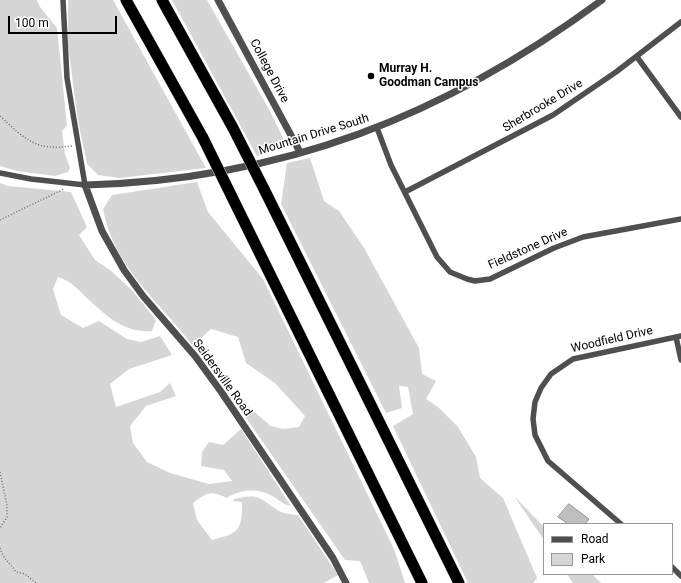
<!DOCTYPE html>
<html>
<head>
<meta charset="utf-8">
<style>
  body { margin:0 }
  #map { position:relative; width:681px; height:583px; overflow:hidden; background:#fff; font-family:Roboto,sans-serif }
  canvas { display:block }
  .legend { position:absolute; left:543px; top:523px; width:130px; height:52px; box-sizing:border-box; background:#fff; border:1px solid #999; margin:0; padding:5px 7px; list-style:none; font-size:12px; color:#000 }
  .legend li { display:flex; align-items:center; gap:8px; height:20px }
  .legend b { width:20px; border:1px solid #999 }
  .scale { position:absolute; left:8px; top:16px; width:109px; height:18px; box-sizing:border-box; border:2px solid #000; border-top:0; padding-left:5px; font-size:12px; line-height:14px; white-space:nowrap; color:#000; -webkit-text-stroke:3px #fff; paint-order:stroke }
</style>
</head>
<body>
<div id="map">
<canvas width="681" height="583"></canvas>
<ul class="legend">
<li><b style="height:5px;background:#4f4f4f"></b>Road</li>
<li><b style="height:11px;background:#d6d6d6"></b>Park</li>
</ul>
<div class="scale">100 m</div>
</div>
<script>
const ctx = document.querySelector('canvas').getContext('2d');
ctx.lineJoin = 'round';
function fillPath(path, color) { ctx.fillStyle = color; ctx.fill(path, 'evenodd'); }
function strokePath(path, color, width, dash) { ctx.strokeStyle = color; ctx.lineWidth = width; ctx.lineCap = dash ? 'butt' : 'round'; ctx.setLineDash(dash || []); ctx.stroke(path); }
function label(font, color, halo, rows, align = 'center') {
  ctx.font = font + ' Roboto,sans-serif'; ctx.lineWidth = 3; ctx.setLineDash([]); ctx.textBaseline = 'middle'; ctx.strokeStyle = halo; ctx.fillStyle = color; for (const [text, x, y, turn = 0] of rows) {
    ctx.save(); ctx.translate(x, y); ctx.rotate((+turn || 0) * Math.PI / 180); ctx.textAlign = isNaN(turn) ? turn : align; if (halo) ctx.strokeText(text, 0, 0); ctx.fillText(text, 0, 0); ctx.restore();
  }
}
const green = new Path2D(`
  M0,0H37L40,7L57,28L67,126L62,131L65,154L70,168L68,172L55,176L17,171L0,166Z
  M68,0H113L206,168L120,178L98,175L87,164L78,121L68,46Z
  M172,0H207L270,111L284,140L276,151L257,156Z
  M310,158L324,201L339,211L364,248L419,348L422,374L436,381L426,399L438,407L458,427L476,457L480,478L503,498L537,578L533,583H468L393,426L413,414L408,387L399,386L402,408L386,413L281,204L287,163Z
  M197,182L208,212L263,279L394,549L405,583H369L360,561L345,560L237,405L240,400L271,426L283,429L299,427L305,416L275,383L246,363L238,337L211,329L193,346C158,300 114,268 103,209L112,195Z
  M0,183L8,186L71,192L87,227L79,235L95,260L110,270L132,290L156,320L152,331C124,333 108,317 88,299C77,289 73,282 58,277L53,289L61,315L83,328L99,321L127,339L141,342L160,336L172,355L129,369L110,384L116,407L160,392L170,383L176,396L146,406L130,426L133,443L147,462L170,473L209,484L232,481L224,470L201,466L202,452L209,442L223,445L241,429L291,506C283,505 280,500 272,496C259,488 239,489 227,498C211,490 207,492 193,503L197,520L212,540C239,533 242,531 242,502L233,501L234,499C261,493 258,498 279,511C284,514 292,514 298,515L338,575L324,583H0Z
  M514,496L544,527V540Z
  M567,574H592L601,583H573Z`);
const building = new Path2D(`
  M569,504L589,519L585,524H568L558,517Z`);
const path = new Path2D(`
  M0,116C26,140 35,151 72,146
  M0,220L64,189
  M0,472L7,505V517L0,528
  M0,548C4,560 9,562 16,572L25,574L36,583`);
const minor = new Path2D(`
  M637,57L681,117
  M377,128L391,165L437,257L450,272L467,279L475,281L490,279L554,248L583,237L681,219
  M0,173L31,179L85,185L67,78L63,0
  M405,192L553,115L616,72L681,22
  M676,337L681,360
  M621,524L548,461L535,435L533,419L535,402L541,388L551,374L573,359L681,336
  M672,567L681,576`);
const tertiary = new Path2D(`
  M218,0L300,152
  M346,583L333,558L222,393L195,356L143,296L124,270L102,231L85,185C282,180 445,116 602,0`);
const motorway = new Path2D(`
  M126,0L203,138
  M162,0L233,128
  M264,189L459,583
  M231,195L422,583`);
const motorwayBridge = new Path2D(`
  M233,128L264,189
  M203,138L231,195`);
const markers = [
  [371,76,4,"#000"]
];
const poiNames = [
  ["Murray H.",379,69],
  ["Goodman Campus",379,83]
];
const streetNames = [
  ["College Drive",269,71,62],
  ["Sherbrooke Drive",543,106,-31],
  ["Mountain Drive South",314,135,-17],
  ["Fieldstone Drive",528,249,-24],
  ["Woodfield Drive",612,340,-13],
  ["Seidersville Road",222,378,54]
];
fillPath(green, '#d6d6d6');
fillPath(building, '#bfbfbf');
strokePath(building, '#939393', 1);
strokePath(motorway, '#dbdbdb', 12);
strokePath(path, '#717171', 1.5, [1, 2]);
strokePath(minor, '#4f4f4f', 5.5);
strokePath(tertiary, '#4f4f4f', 7);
strokePath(motorway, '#000', 11);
strokePath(motorwayBridge, '#dbdbdb', 12, []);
strokePath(motorwayBridge, '#000', 11);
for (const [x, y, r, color] of markers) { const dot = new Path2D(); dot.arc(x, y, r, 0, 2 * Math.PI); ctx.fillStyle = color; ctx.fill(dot); strokePath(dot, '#fff', 1.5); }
label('bold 12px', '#000', '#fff', poiNames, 'left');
label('12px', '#000', '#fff', streetNames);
</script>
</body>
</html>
